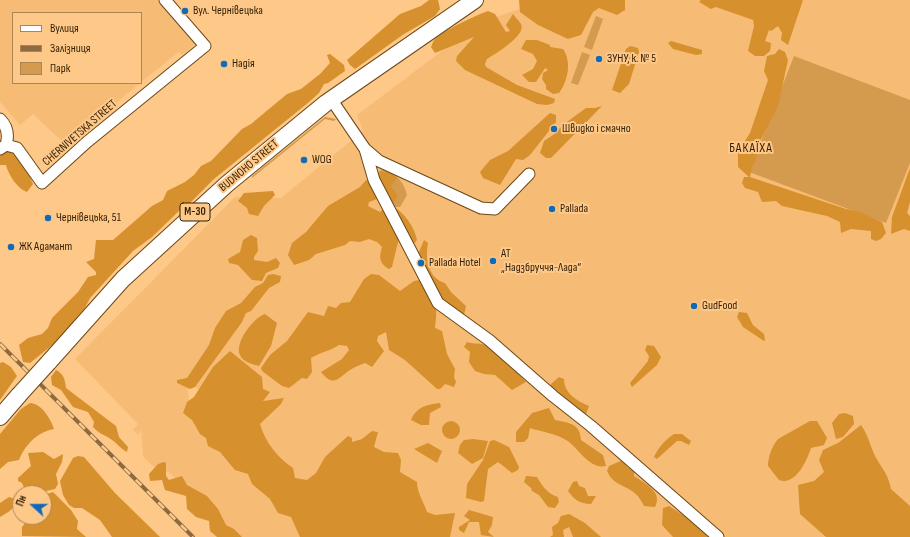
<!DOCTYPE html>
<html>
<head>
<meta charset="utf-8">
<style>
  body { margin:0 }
  #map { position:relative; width:910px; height:537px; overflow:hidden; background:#fec889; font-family:"Sofia Sans Condensed",sans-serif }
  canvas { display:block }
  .legend { position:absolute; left:12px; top:12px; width:130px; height:72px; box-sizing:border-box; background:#fec889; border:1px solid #ad8454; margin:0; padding:5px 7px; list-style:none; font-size:12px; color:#331f04 }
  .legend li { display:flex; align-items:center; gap:8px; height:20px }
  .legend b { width:20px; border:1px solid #ad8454 }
  .north { position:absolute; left:12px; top:485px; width:40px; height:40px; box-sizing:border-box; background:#fec889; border:1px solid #ad8454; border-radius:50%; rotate:291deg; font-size:11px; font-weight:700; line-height:16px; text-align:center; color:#331f04 }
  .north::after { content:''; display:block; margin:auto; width:14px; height:18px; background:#106ab8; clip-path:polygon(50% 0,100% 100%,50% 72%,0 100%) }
</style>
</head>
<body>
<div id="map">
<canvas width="910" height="537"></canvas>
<ul class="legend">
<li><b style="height:5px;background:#fff"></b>Вулиця</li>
<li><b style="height:5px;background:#8d6a3f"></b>Залізниця</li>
<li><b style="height:11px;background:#d49a4e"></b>Парк</li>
</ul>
<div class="north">Пн</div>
</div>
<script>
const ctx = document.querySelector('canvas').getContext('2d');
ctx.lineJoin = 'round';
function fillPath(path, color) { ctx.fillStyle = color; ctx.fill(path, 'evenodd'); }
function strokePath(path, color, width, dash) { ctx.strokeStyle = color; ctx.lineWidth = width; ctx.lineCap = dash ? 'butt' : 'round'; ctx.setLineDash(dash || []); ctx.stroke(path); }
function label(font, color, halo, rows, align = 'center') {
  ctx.font = font + ' "Sofia Sans Condensed",sans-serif'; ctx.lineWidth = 4; ctx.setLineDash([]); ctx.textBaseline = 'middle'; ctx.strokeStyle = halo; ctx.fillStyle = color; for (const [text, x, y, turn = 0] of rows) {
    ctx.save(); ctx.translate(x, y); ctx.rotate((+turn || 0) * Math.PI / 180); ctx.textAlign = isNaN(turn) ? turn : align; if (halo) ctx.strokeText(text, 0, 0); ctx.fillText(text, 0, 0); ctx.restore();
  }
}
const built = new Path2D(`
  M0,0H158L195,44L182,55L179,52L141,82V13H13V83H140L66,145L33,114L20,125L0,102Z
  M545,0H910V537H355L187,379L190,411L314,537H234L169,472L155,468L143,456L141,429L139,435L133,430L138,424L75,359L235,197L281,198L363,131L357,115L479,23Z`);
const green = new Path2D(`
  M596,16L603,19L592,50L584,47Z
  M582,52L590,55L578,85L571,83Z
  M794,56L910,100V163L886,223L749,172Z
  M325,117L336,119L334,121L325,119L252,178V176Z
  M381,170C395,171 404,182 407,195L400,207H394L391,204L377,173Z`);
const forest = new Path2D(`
  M429,0H438L440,9L435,16L404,34L355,69L350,65L347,60L400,14L421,6Z
  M519,0H625V10L617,15L599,8L593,12L581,35L568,39L538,25L520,12Z
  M701,0H803L788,45L781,40L782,33L778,26L771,31L769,30L765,41L771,43L770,51L764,56H755L748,51L754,26L753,20L716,7L711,9L699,2Z
  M488,11L495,14L506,32L510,31L506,25L513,14C515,17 519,21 521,24C527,35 495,54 487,59L485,64L486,67L517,85L555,99L554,103L547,105L537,104L465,70L456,61L457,56L474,37L435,53L431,47C432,45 433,41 435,39C443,31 476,15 488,11Z
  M526,40H537L550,45V47L563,49C572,62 568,81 559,93L553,94L546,89V85L542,79L543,73L548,70L545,68L536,82H529L522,75L533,69L537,61L533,54L521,49Z
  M671,41L702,50V54L696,55L673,49L668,43Z
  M630,46L638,48L639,52L629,84L620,93L612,90L626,49Z
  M779,49L785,52L788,60L778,106L758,145L756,159L752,167L750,177L846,209L860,212L882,222L886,233L881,239L876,241L871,239V231L851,229L841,233L840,222L827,216L782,206L776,201L762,202L758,192L745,188L742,183L744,177H749L738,167V152L750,133L768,80L764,71L767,56L775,54Z
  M330,54L344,65L345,71L328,83L324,84L319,93L309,102L214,179L188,205L181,209L152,237L133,251L90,298L85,308L56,342L30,363L23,362L19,345L28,338L42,334L48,328L52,318L78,292L88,277L96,275V272L86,262L94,259L96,240H113L152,206L163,200L167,191L185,182L194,175L201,166L211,161L242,129L251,124L287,94L301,89L320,74L330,63L327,55Z
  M602,106L551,158H546L540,153L544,141L553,135L564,124L586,108H595Z
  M550,113L556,115V122L530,155L523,160L516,159L500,185L483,178L480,172L490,160L508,151Z
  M6,147C23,156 26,167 33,184L27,192C17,188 9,176 6,165H0V151Z
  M910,168V202L907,213L910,216V231L904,229L891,234L892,217Z
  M381,172H390L397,177L391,187L398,195L394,202L388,198L378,178Z
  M366,180L371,182L378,192L377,199L369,202L368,206L380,212L386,205C400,205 415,227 417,240L411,247L399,238L392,267L389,269C379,263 379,258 382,247L377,242L369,239L360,242L350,241L345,245L316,254L309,260L294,265L288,255L292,243L306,232L328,206L360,187Z
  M273,191L275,195L264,206L258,216L249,214L247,208L238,201L244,193Z
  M251,235L257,238L258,251L254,257V260L267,262L276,258L280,263L278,268L266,273L262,281L252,280L238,265L229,263L228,259L240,252L243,240Z
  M424,240L428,243C425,259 428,278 445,283L451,292L466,306L464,315L437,299L416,259Z
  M273,274L281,276L280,282L269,288L251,311L246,313L242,322L195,387L190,389L177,383V380L187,378L209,345L215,328L226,311L241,303L255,287L263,283L268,275Z
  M371,274L379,275L400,291L414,281L420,280C437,296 438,305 435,328L442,331L447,354L455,369L454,377L456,382L454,387L445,384L440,389H437L405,360L389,350L386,332L378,336L377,341L384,351L372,367L365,363C360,365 354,367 350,370C338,378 334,388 321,372L342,359L349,350L347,346L339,345C330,351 321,352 311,358L312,372L307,379L302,378L289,388L282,386L262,371L261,368L270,355L287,341L308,312L324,316L328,306L336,308L341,303L350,302L364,279Z
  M739,312L747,313L753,325L764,334L765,340L764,341L743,327L737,317Z
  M265,314L277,323L271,346L259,366C252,364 243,362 240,355C234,343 254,317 265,314Z
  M467,342C472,344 477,343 482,344C496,346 517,372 526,382L512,390L495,375L484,374L475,371L469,362L470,352L464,347Z
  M647,345L654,346L661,357L657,365L632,387L630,383L648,361L649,356L645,350Z
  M230,351L262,377L263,389L270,392L263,401L284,398L281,404L260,424C265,442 278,458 293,468L295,478L307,480L316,473L325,457L348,436L352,438V442L362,439L372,431L378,432L374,447L384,452L398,453L401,460L400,472L417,482C417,493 424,502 427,512L435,515L455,513L450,537H300L291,517L278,513L270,499L252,484L248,474L235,470L220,452L208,446L206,438L200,434L192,420L183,413L187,402L194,397L213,367Z
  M3,362L11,367L17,376L0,400V363Z
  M56,370C64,374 65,380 66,388L116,426L119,437L128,447L127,452C121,449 118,444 112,440C104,434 100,435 93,427L94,422L88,412L73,407L61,390L52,385L51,377Z
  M559,377L564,379C564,393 577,401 589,406L585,417L575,411L569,401L551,389V384Z
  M30,403C41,403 51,419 54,429C37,432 25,445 19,460L8,462L0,469V434L21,409Z
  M440,403L441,407L430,413L429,425H421L411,420C417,406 427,405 440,403Z
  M549,408L555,420C569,423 580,423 581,440L603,455L606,466C589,470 578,447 566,440C555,433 542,432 530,428L528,438L524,442H516V432L532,413Z
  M845,413L853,416L854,424L843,437L836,439L832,423L839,414Z
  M810,421H817L827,438L824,445L811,448C807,460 796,486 779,480L768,466C768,457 772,446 778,439Z
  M442 430a9 9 0 1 1 18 0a9 9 0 1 1-18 0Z
  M861,425C868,435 870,445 875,456C882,469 888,473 891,489L910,506V537H826L800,514L798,485L814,481L824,472L819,460L823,450L838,443Z
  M674,434H682L691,441L689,445L681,441H677L657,459L654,457C658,448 666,439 674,434Z
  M473,439L488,441L483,458L472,464L458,453L460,445L464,440Z
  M494,440L509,447L519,467L518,470L512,473L498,462L488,469L484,501L481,502L466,498L467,484L483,460L490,441Z
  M428,443L442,451L437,463L414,449Z
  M43,452L54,459L63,454L62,462L56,474L58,484L55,489L41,492L24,488L22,483L18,481V478L31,466L28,453Z
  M78,456L84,457L115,493L160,537H112L100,520L82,508H74L69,505L63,495L60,481L73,458Z
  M623,460L627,467L634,470V476C646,484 663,492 655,507L644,506C634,483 615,490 607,471L609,466Z
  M164,462L166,463V476L169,480L182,476L187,485L207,496L218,509L226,525L234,529L242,537H217L210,531L209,521L196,517L187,509L186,496L165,490L162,480L150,481L149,474L158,464Z
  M526,476L537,477C542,486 548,494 558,497L559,502L555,508L548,507L539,495L532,491L531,488L524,482Z
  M577,481L579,486L585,488L588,496H596L591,504C579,504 574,499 568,491L573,482Z
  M53,492L71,510L78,521L77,529L86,537L22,536V527L30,517H44V495Z
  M9,497L15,499C17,508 7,513 0,517V503Z
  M669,506L717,537H673L662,525L663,508Z
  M469,510L493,517L492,525L488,532L494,537L481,535L479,522H469L464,533L459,530V527L470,520L464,516Z
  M569,514L585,523L601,537H573L569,527L563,530L564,537H550L553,535L552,527L558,523L561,516Z`);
const minor = new Path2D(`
  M331,99L365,149L379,161L481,208L495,209L529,174
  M0,119C7,126 9,135 6,145
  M0,149L6,145L17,148L42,183L87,142L205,46L165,0
  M365,149L374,180L438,303L489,340L553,396L591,426L718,537`);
const highway = new Path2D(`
  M48,363L123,279L227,184L326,103L475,0
  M0,417L19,395`);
const rail = new Path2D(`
  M0,344L193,537`);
const highwayBridge = new Path2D(`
  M19,395L48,363`);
const markers = [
  [185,11,4,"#106ab8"],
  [599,59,4,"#106ab8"],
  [224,64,4,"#106ab8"],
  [554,129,4,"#106ab8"],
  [304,160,4,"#106ab8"],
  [552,209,4,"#106ab8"],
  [48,218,4,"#106ab8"],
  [11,247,4,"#106ab8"],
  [493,261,4,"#106ab8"],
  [421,263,4,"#106ab8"],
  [694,306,4,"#106ab8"]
];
const shields = [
  [195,212,30]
];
const shieldNames = [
  ["М-30",195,212]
];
const poiNames = [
  ["Вул. Чернівецька",193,11],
  ["ЗУНУ, к. № 5",607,59],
  ["Надія",232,64],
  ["Швидко і смачно",562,129],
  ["WOG",312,160],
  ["Pallada",560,209],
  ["Чернівецька, 51",56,218],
  ["ЖК Адамант",19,247],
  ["АТ",501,254],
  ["„Надзбруччя-Лада“",501,268],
  ["Pallada Hotel",429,263],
  ["GudFood",702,306]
];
const streetNames = [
  ["CHERNIVETSKA STREET",80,133,-41],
  ["BUDNOHO STREET",249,166,-40]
];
const neighbourhoodNames = [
  ["БАКАЇХА",751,149]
];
fillPath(built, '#f6bc75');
fillPath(green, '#d49a4e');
fillPath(forest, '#d6902d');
strokePath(minor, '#6c4816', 13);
strokePath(highway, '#6c4816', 18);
strokePath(minor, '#fff', 11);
strokePath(highway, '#fff', 16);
strokePath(rail, '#8d6a3f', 4);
strokePath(rail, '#fec889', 2.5, [8]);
strokePath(highwayBridge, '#6c4816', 18, []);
strokePath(highwayBridge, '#fff', 16);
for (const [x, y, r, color] of markers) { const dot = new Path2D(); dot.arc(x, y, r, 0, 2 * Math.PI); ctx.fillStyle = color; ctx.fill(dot); strokePath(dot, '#fec889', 1.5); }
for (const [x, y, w] of shields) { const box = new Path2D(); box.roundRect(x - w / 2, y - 9, w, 18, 3); ctx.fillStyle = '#fec889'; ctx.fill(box); strokePath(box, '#331f04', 1); }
label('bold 11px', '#331f04', null, shieldNames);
label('12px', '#331f04', '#fec889', poiNames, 'left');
label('12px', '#331f04', '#fec889', streetNames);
ctx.letterSpacing = '1px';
label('13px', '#331f04', '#fec889', neighbourhoodNames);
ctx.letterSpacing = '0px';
</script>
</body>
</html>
